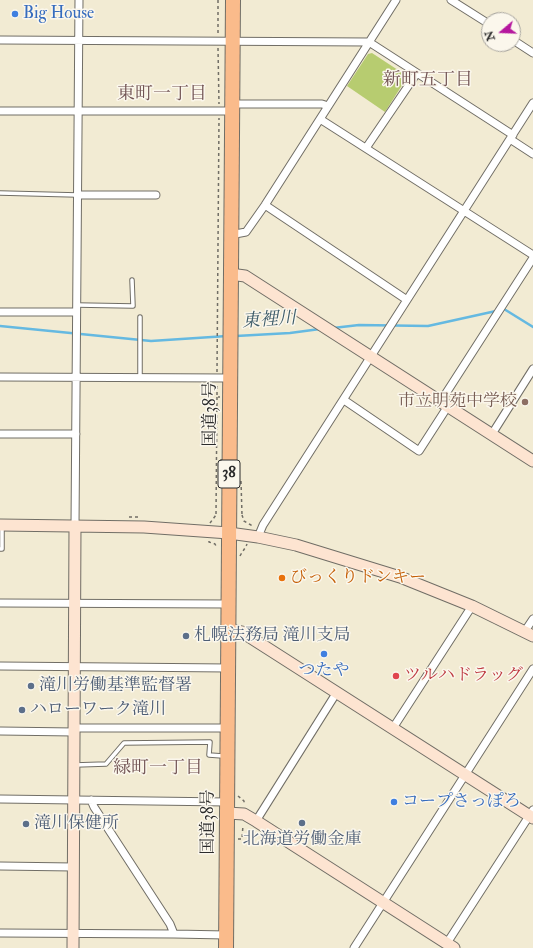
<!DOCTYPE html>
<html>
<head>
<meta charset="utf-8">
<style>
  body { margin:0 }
  #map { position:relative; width:533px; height:948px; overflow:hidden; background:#f2ebd3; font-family:"IM FELL Double Pica",serif }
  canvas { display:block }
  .north { position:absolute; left:481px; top:12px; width:40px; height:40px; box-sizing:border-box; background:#fbf7ec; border:1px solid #a8a59f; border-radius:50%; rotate:251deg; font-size:11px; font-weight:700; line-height:16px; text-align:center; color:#2b2b2b }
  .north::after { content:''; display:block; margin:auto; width:14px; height:18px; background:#b5179e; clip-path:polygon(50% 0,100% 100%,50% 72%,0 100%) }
</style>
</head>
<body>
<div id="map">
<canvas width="533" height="948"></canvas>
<div class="north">N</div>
</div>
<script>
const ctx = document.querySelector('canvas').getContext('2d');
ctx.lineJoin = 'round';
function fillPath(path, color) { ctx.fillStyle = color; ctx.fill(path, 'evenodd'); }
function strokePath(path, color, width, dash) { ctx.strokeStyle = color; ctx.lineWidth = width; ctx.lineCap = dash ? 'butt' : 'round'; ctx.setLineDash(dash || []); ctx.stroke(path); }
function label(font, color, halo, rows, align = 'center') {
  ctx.font = font + ' "IM FELL Double Pica","Noto Serif JP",serif'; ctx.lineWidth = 3; ctx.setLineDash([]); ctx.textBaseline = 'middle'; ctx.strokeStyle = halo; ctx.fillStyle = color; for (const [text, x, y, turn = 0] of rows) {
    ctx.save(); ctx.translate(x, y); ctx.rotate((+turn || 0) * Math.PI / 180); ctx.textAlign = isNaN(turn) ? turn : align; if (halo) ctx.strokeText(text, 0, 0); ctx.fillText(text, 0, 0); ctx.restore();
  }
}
const green = new Path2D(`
  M372,53L404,74L406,79L385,112L347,86L368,54Z`);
const stream = new Path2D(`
  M501,310L504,309L533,327
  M0,326L151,341L227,336
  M333,328L359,325L428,326L496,311
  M236,336L290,333L320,329`);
const path = new Path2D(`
  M218,0V34
  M218,48L219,104
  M217,372L219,118
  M217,386V397H220
  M217,397L216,515H218
  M241,481L242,515
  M242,515L244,521L251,525L250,527
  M129,517H138
  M210,523L216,515
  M209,541V542L215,544L217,548
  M240,556C242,552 245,549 247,544
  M238,796L244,801V805
  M238,839H242L243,825`);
const lane = new Path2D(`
  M0,193L77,195
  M77,305L133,306L132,280
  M140,317V378
  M0,549H2V526
  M75,765L106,764L124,743L210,742L209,755L223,756`);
const street = new Path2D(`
  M451,0L489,24
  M0,40L369,42L513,135
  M513,40L533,53
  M231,104H322L328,106
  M0,111H231
  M320,119L533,255
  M510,139L533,154
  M366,148L417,73
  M77,195H156
  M265,205L407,300
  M230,235L246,232L265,205L396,0
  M0,312H76
  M0,377L229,378
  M344,400L419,451L448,406
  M441,401L533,258
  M0,434H76
  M492,434L533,369
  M75,526L79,0
  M258,537L263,525L533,103
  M0,603L228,604
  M525,631L533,619
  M0,666L228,668
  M74,728H228
  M393,728L472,606
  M0,731L74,732
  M0,799L227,802
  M91,800L94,807L170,924L174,934
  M256,821L337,692
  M0,866L73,867
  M0,933L174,934L226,935
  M447,943L533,810
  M354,948L533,669`);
const secondary = new Path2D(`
  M230,274L245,276L533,461
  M0,525L144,527L229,533L258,537L296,545L400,577L472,606L533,636
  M228,629L242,632L533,818
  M227,813L244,814L256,821L454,948
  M73,948L75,526`);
const highway = new Path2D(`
  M226,948L233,0`);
const markers = [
  [15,14,4,"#3f7fe0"],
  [525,402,4,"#8d6e63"],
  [282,578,4,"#e8710a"],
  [186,636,4,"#5c6f8a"],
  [324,654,4,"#3f7fe0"],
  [396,676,4,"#e0444e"],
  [31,686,4,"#5c6f8a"],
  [22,710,4,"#5c6f8a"],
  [394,802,4,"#3f7fe0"],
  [302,823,4,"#5c6f8a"],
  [26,824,4,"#5c6f8a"]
];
const shields = [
  [229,474,22]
];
const shieldNames = [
  ["38",229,474]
];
const shopNames = [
  ["Big House",23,14],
  ["つたや",324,671,"center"],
  ["コープさっぽろ",402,802]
];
const educationNames = [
  ["市立明苑中学校",517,402]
];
const streetNames = [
  ["国道38号",211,414,-90],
  ["国道38号",209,822,-90]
];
const foodNames = [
  ["びっくりドンキー",290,578]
];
const serviceNames = [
  ["札幌法務局 滝川支局",194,636],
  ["滝川労働基準監督署",39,686],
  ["ハローワーク滝川",30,710],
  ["滝川保健所",34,824],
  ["北海道労働金庫",302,840,"center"]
];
const healthNames = [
  ["ツルハドラッグ",404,676]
];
const neighbourhoodNames = [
  ["新町五丁目",428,81],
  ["東町一丁目",162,95],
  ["緑町一丁目",158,769]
];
const waterNames = [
  ["東裡川",269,321,-4]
];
fillPath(green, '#b7cc70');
strokePath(stream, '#65b9e1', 2.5);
strokePath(lane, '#716e66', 5.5);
strokePath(street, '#716e66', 9);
strokePath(secondary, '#716e66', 13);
strokePath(highway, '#716e66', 16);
strokePath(path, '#716e66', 1.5, [3, 3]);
strokePath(lane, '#fff', 3.5);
strokePath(street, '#fff', 7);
strokePath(secondary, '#fde4d1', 11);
strokePath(highway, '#fabb8b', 14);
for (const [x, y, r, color] of markers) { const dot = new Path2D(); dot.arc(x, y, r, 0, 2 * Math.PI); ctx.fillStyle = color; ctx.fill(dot); strokePath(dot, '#fbf7ec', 1.5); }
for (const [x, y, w] of shields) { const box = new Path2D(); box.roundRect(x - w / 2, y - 14, w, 28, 3); ctx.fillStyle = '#fbf7ec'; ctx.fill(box); strokePath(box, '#2b2b2b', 1); }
label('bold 16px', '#2b2b2b', null, shieldNames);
label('17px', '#366cbe', '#fbf7ec', shopNames, 'left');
label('17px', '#785e54', '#fbf7ec', educationNames, 'right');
label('17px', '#2b2b2b', '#fbf7ec', streetNames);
label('17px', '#c56008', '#fbf7ec', foodNames, 'left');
label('17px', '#4e5e75', '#fbf7ec', serviceNames, 'left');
label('17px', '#be3a42', '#fbf7ec', healthNames, 'left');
label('18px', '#715353', '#fbf7ec', neighbourhoodNames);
label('italic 18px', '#3f5d6b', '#fbf7ec', waterNames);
</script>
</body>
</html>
